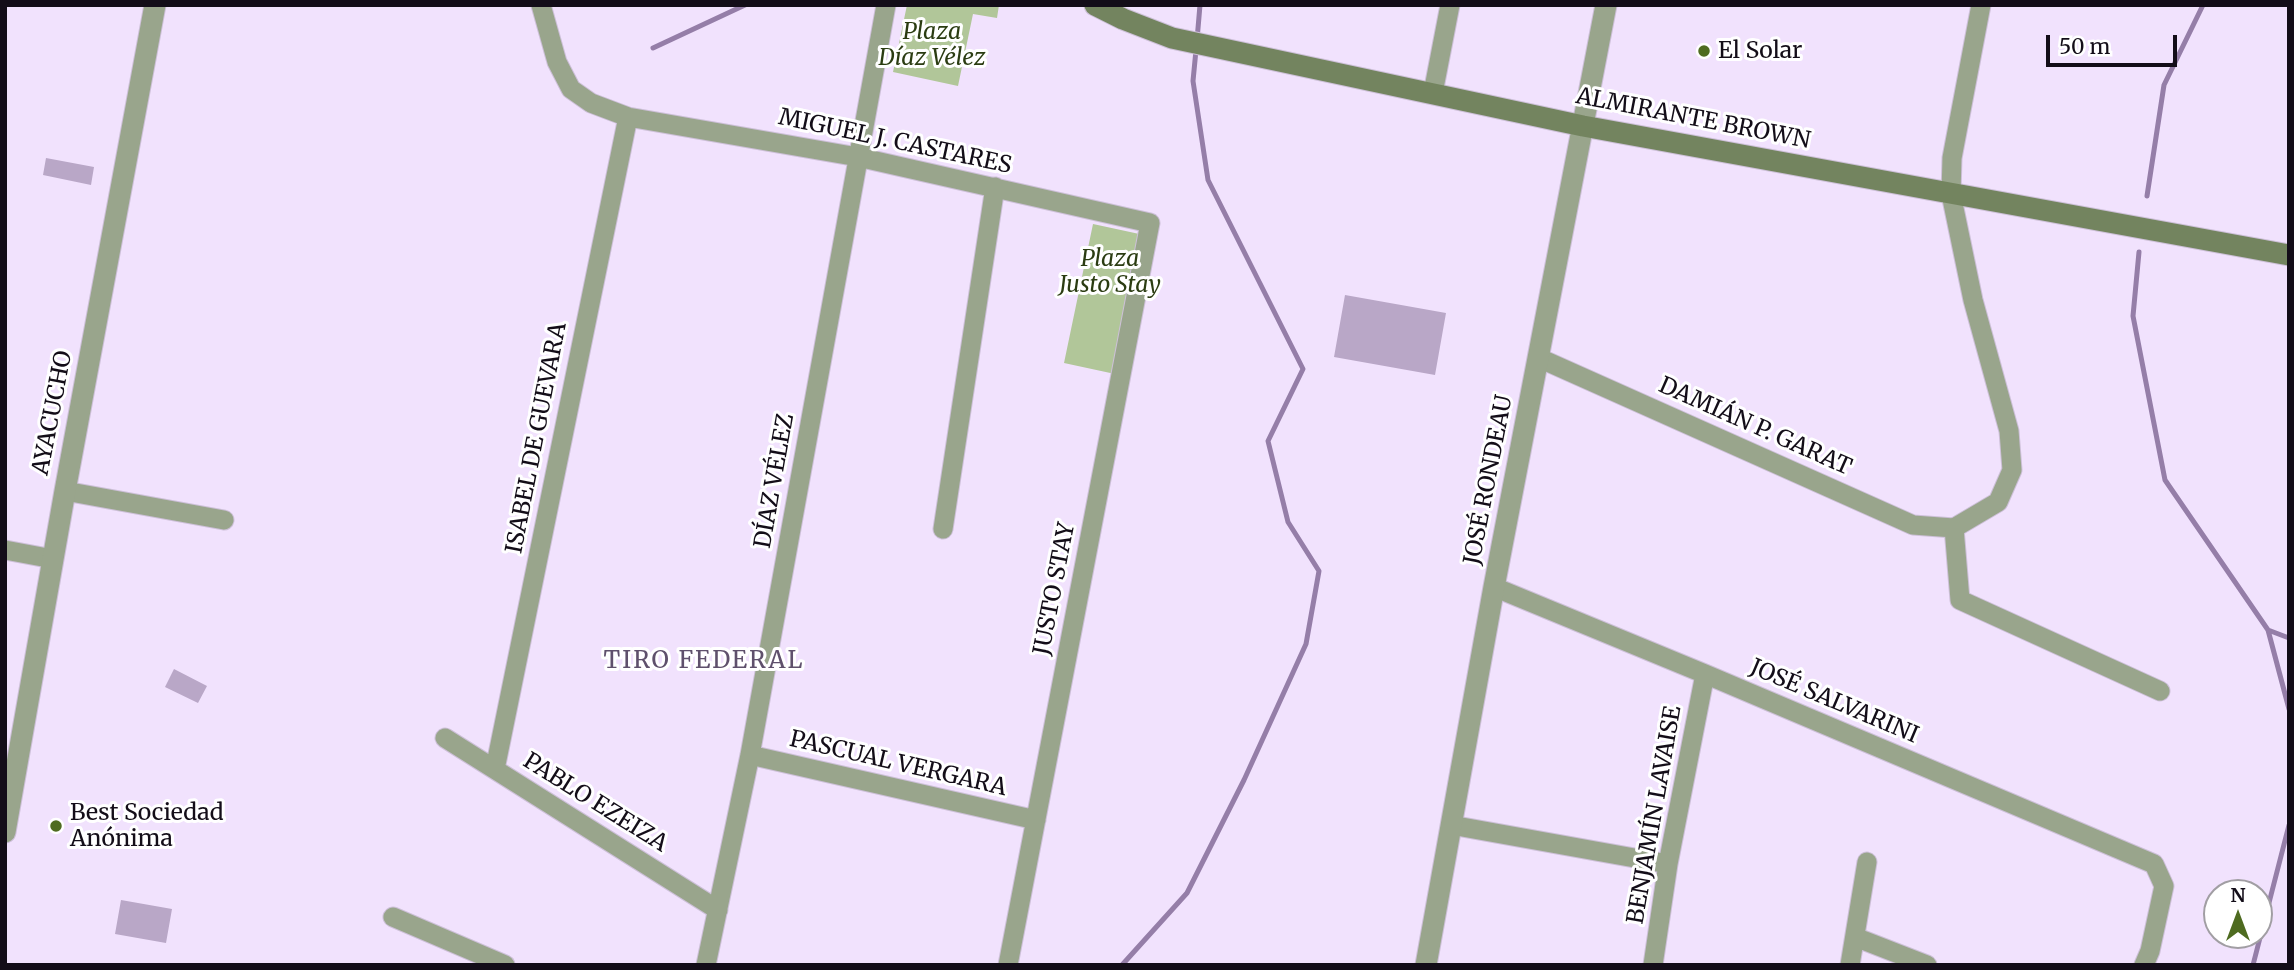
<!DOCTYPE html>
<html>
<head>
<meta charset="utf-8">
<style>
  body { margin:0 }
  #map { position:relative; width:2294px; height:970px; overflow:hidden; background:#f1e2fd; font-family:Merriweather,serif }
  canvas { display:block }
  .frame { position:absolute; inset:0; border:7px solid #130d18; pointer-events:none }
  .north { position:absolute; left:2203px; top:879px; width:70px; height:70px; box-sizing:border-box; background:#fff; border:2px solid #a19ea3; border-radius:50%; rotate:0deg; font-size:19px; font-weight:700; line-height:28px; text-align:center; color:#130d18 }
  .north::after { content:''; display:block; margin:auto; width:24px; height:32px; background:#4e6b20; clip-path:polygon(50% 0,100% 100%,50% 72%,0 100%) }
  .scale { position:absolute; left:2046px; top:35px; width:131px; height:32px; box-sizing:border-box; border:4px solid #130d18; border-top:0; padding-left:9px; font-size:21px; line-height:24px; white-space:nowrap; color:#130d18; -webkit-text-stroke:5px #fff; paint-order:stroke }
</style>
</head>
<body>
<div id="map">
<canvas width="2294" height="970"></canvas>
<div class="frame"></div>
<div class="north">N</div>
<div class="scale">50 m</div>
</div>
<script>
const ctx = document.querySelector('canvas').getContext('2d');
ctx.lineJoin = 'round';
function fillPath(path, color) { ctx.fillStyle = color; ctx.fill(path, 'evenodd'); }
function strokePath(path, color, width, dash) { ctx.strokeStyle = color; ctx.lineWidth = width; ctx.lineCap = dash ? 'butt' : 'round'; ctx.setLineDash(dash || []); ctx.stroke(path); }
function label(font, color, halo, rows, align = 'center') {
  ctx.font = font + ' Merriweather,serif'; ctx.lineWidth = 6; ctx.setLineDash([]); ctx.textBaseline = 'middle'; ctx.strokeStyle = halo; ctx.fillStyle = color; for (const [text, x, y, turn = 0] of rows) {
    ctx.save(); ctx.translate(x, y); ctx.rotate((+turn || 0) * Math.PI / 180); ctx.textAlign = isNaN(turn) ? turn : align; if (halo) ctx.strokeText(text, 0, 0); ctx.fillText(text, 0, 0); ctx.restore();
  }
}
const green = new Path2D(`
  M907,5H999L997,18L973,14L958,86L893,72Z
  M1093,224L1144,235L1115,374L1064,363Z`);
const stream = new Path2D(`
  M1197,40L1200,5
  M653,48L745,5
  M2147,196L2164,85L2203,5
  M2139,252L2133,316L2165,480L2268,630L2289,638
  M2268,630L2289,709
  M1122,965L1187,893L1244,780L1306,644L1319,571L1288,522L1268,441L1303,369L1208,180L1193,81L1196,50
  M2253,965L2289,825`);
const building = new Path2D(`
  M46,158L94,167L91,185L43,175Z
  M1345,295L1446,313L1435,375L1334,357Z
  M174,669L207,686L198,703L165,687Z
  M121,900L172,909L166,943L115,934Z`);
const minor = new Path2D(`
  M541,5L557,62L571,89L591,103L628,117L858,157L1150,223L1008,965
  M1433,93L1450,5
  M1539,358L1913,525L1954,528
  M65,491L224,520
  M1954,528L1998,502L2012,470L2009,431L1973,300L1951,194L1952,158L1981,5
  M1954,528L1960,600L2160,691
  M943,529L995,187
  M5,550L53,559
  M1494,587L1705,674L2154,864L2164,886L2150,951L2144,965
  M445,738L718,910
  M750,755L1036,820
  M495,769L628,117
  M1451,825L1668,864
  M393,917L505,965
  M1855,937L1927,965
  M706,965L750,755L886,5
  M1653,965L1668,864L1705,674
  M1850,965L1867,862`);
const tertiary = new Path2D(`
  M5,832L65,491L155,5
  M1426,965L1494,587L1606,5`);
const secondary = new Path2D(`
  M1095,5L1123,19L1172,38L1583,126L2289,255`);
const markers = [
  [1704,51,7,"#4e6b20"],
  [56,826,7,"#4e6b20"]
];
const parkNames = [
  ["Plaza",932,32],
  ["Díaz Vélez",932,58],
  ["Plaza",1110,259],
  ["Justo Stay",1110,285]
];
const poiNames = [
  ["El Solar",1718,51],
  ["Best Sociedad",70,813],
  ["Anónima",70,839]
];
const streetNames = [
  ["ALMIRANTE BROWN",1693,119,11],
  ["MIGUEL J. CASTARES",895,142,12],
  ["AYACUCHO",53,413,-79],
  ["DAMIÁN P. GARAT",1755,427,24],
  ["ISABEL DE GUEVARA",537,438,-79],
  ["JOSÉ RONDEAU",1489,480,-79],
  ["DÍAZ VÉLEZ",775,481,-80],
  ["JUSTO STAY",1055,589,-79],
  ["JOSÉ SALVARINI",1834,702,23],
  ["PASCUAL VERGARA",898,764,13],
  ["PABLO EZEIZA",595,803,32],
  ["BENJAMÍN LAVAISE",1655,815,-80]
];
const neighbourhoodNames = [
  ["TIRO FEDERAL",704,661]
];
fillPath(green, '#b1c699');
strokePath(stream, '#957ea8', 5);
fillPath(building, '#b9a7c7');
strokePath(minor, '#cdc0d8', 21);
strokePath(tertiary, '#cdc0d8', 23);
strokePath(secondary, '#cdc0d8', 23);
strokePath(minor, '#99a58c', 19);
strokePath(tertiary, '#99a58c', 21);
strokePath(secondary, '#73845f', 21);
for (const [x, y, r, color] of markers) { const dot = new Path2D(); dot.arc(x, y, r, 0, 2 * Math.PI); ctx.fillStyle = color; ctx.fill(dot); strokePath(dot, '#fff', 2.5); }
label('italic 23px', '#2b3c12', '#fff', parkNames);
label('23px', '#130d18', '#fff', poiNames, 'left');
label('23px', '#130d18', '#fff', streetNames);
ctx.letterSpacing = '2px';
label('24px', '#5f506c', '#fff', neighbourhoodNames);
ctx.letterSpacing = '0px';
</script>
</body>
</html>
